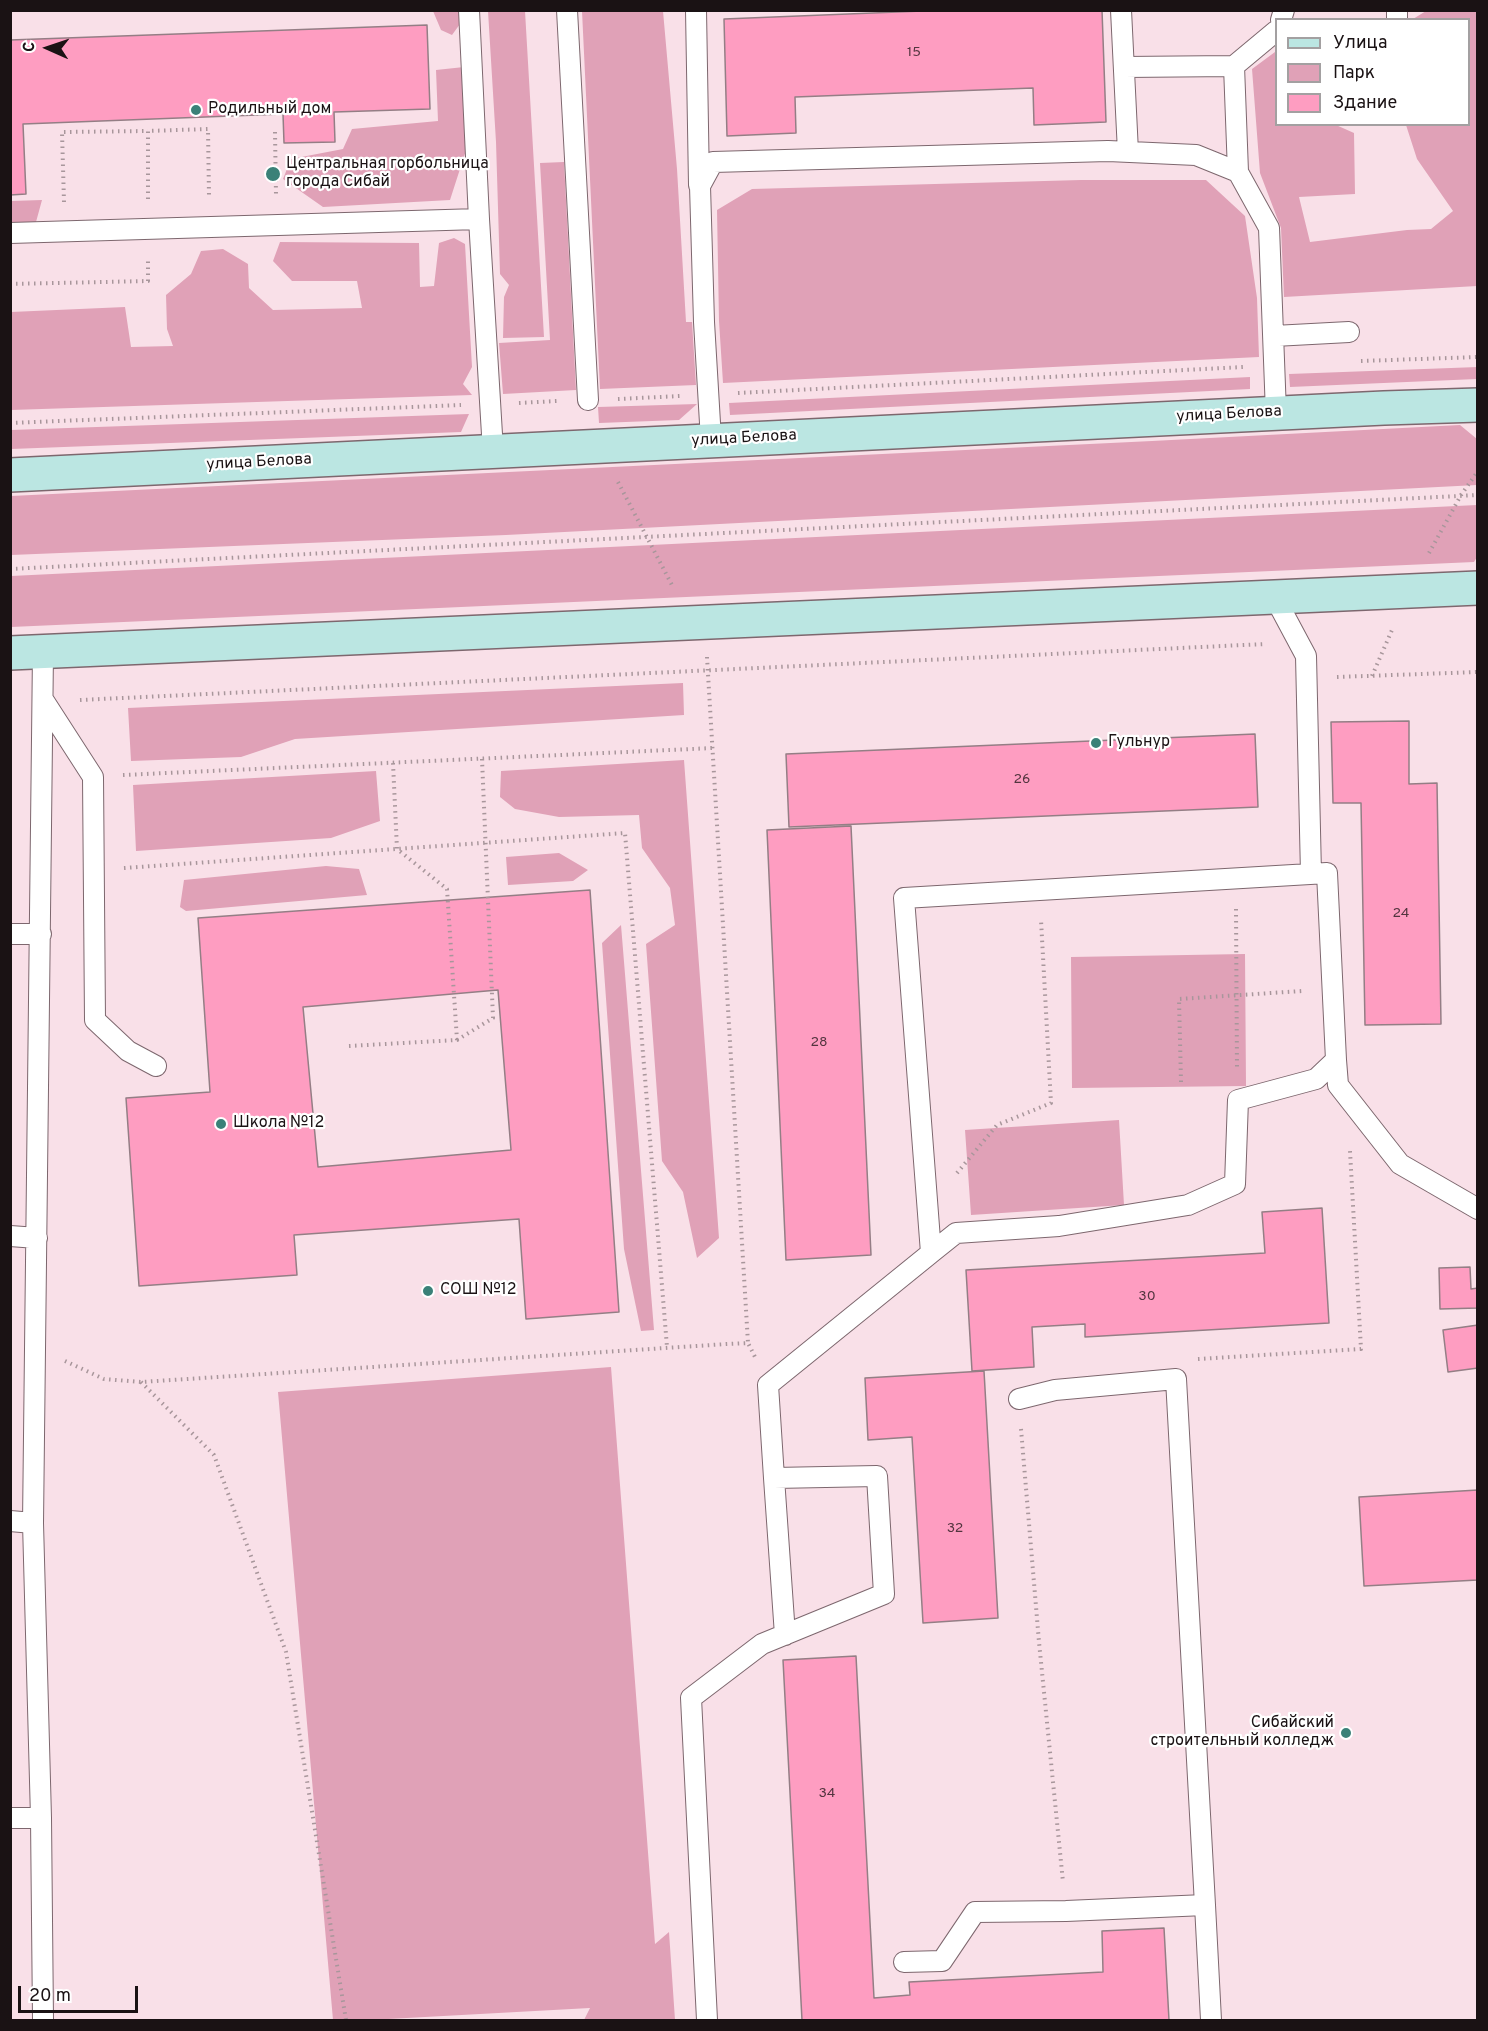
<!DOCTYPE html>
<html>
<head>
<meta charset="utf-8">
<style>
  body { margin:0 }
  #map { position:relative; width:1488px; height:2031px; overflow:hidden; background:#f9e0e8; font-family:Overpass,sans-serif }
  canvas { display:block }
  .frame { position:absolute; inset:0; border:12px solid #1a1214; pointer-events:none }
  .legend { position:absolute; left:1275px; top:18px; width:195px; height:108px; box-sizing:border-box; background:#fff; border:2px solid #a3a0a1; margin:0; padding:8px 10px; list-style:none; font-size:18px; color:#1a1214 }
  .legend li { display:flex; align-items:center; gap:12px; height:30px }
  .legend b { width:30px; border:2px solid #a3a0a1 }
  .north { position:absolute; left:18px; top:18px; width:60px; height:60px; -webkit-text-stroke:4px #fff; paint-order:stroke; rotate:273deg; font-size:16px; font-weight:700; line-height:24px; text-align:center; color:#1a1214 }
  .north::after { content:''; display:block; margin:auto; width:21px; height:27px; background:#1a1214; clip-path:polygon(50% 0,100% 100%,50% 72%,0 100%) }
  .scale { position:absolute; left:18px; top:1986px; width:120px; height:27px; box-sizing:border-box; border:3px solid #1a1214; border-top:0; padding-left:8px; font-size:18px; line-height:21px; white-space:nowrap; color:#1a1214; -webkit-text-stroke:4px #fff; paint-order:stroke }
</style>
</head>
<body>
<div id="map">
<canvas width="1488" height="2031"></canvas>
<div class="frame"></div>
<ul class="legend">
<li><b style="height:8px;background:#bbe6e2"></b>Улица</li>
<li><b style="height:16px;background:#e0a1b7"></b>Парк</li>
<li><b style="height:16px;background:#fe9dc1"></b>Здание</li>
</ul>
<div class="north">С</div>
<div class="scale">20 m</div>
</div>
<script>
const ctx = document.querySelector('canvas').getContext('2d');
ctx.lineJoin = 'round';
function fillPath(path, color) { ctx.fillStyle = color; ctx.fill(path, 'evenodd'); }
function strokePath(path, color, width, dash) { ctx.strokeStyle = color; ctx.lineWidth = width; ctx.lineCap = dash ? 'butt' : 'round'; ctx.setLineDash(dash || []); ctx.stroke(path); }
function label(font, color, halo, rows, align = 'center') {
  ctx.font = font + ' Overpass,sans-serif'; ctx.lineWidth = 4.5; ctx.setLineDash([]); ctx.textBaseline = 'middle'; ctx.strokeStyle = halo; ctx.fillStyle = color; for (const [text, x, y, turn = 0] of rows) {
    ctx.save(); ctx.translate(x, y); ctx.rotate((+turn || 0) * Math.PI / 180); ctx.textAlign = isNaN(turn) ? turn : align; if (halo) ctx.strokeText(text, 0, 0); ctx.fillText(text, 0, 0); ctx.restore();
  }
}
const green = new Path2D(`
  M433,11H459L460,24L452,35L441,30Z
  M488,11H525L544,337L503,338L504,297L509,285L500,274L496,142Z
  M582,11H663L677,169L686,322H692L696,385L600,389Z
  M1426,11H1477V286L1284,297L1281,228L1260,173L1252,69L1275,52H1276V124L1336,125L1354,133L1355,194L1299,197L1310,242L1407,230L1431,229L1453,211L1417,159L1406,125L1468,124V20L1413,19Z
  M464,67L469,141L450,200L323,207L283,179L291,159L343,149L352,129L438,121L436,70Z
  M564,162L576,390L503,394L499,343L550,340L540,163Z
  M1081,180H1206L1245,216L1257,298L1259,357L723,383L719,321L717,210L752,189Z
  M42,200L36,222L11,223V201Z
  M454,238L465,244L472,367L463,384L472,395L11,410V312L125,307L131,347L173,346L167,329L166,295L191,274L201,251L223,249L248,264L249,288L273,310L362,308L357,281H292L273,261L280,242L419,243L420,287L434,286L439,243Z
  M1478,367L1477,379L1290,387L1289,374Z
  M1250,377V389L730,415L729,403Z
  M697,404L679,420L599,423L598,407Z
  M469,414L461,432L11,449V430Z
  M1460,425L1477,439V485L506,535L11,555V496L1152,441Z
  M1477,505V557L1474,562L11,627V576Z
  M683,683L684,715L295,739L241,757L131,761L128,708Z
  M684,760L719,1238L697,1258L683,1192L662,1161L646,944L675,925L670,888L642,848L639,815L559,817L515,809L500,797L501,771Z
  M376,771L380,821L331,838L136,851L133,785Z
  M559,853L588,870L573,881L508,885L506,857Z
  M326,866L359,869L367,895L186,911L180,907L184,880Z
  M621,925L654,1330L641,1331L624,1249L602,943Z
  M1245,954L1246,1086L1072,1088L1071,957Z
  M1119,1120L1124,1205L971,1215L965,1130Z
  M611,1367L655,1944L669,1932L675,2020H584L590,2008L370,2020H333L278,1392Z`);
const building = new Path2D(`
  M947,10H1102L1106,122L1034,125L1033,88L795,97L796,133L727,136L724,19Z
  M427,25L430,109L334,112L335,142L284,143L283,114L23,124L26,194L10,195V40Z
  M1409,721V784L1437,783L1441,1024L1365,1025L1361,803H1333L1331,722Z
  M1255,734L1258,807L789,827L786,754Z
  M851,826L871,1255L786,1260L767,830Z
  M590,890L619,1312L526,1319L519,1219L294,1235L297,1275L139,1286L126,1098L210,1092L198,918ZM498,990L511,1150L318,1167L303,1007Z
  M1322,1208L1329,1323L1085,1337V1324L1032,1327L1034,1367L972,1371L966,1270L1265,1253L1262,1212Z
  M1470,1267L1471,1289L1478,1288V1308L1440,1309L1439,1268Z
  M1478,1325V1368L1448,1372L1443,1330Z
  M984,1371L998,1618L923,1623L912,1437L868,1440L865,1378Z
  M1478,1490V1580L1364,1586L1359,1497Z
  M856,1656L874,1998L910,1995L909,1982L1103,1972L1102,1931L1164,1928L1169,2020H802L783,1660Z`);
const path = new Path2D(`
  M275,132L276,195
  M148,199V131L208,129L209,196
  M64,202L62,132L148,131
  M10,284L148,281V257
  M1361,361L1478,357
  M738,393L1243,367
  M618,399L680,396
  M519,403L557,401
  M10,423L461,405
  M618,482L673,587
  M1429,553L1461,495L1478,471
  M10,569L1478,495
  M707,657L748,1343
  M1372,676L1392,630
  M1337,677L1478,672
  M80,700L1265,644
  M123,775L713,748
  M124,868L625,833L667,1347
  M1236,909L1237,1070
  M457,1040L493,1018L482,759
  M349,1046L457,1040L447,889L397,849L393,763
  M1181,1082L1179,999L1302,991
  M957,1173L997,1125L1051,1103L1041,920
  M1198,1359L1361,1349L1350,1151
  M65,1361L104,1379L141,1382L727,1344L748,1343L755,1357
  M141,1382L214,1455L286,1652L346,2020
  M1021,1429L1039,1642L1063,1882`);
const lane = new Path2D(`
  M469,10L479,219
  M567,10L588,400
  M696,10L699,185
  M1121,10L1128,152
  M1397,10V20
  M1281,20L1284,10
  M1124,67L1234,66
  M1238,172L1234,66L1276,31
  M10,233L479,219L493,451
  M1274,336L1349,332
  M711,440L704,322L700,186L713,162L1108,151L1196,155L1238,172L1269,228L1276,413
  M1275,598L1306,656L1311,874
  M44,701L93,777L95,1020L128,1051L156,1066
  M10,934H41
  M1336,1060L1338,1085L1400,1164L1478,1209
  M10,1236L37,1238
  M1019,1399L1055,1390L1176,1379L1205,1905
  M774,1478L785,1635
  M10,1521L33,1523L43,652
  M10,1818H41L33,1523
  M41,1818L43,2020
  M904,1962L942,1961L975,1912L1066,1911L1205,1905L1211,2020
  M707,2020L691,1698L762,1644L884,1594L877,1476L774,1478L768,1385L931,1253L904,898L1327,873L1336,1060L1316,1079L1238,1100L1235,1184L1188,1205L1059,1226L956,1233L931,1253`);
const secondary = new Path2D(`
  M10,475L1384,408L1478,405
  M10,653L1478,588`);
const markers = [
  [196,110,6,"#3b8178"],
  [273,174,8,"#3b8178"],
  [1096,743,6,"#3b8178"],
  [221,1124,6,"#3b8178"],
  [428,1291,6,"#3b8178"],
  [1346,1733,6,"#3b8178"]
];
const numberNames = [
  ["15",914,53],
  ["26",1022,780],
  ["24",1401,914],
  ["28",819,1043],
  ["30",1147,1297],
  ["32",955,1529],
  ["34",827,1794]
];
const poiNames = [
  ["Родильный дом",208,110],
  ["Центральная горбольница",286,165],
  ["города Сибай",286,183],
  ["Гульнур",1108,743],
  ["Школа №12",233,1124],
  ["СОШ №12",440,1291],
  ["Сибайский",1334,1724,"right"],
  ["строительный колледж",1334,1742,"right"]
];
const streetNames = [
  ["улица Белова",1229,415,-3],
  ["улица Белова",744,439,-3],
  ["улица Белова",259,463,-3]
];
fillPath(green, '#e0a1b7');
fillPath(building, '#fe9dc1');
strokePath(building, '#947e85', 1.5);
strokePath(lane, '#7d676e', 22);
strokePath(secondary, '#7d676e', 36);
strokePath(path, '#a8969b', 4, [1.5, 4.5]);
strokePath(lane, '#fff', 20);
strokePath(secondary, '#bbe6e2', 33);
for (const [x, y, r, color] of markers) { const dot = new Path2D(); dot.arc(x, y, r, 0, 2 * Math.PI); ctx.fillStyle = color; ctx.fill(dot); strokePath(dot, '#fff', 2); }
label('14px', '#53353f', null, numberNames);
label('16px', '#1a1214', '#fff', poiNames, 'left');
label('16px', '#1a1214', '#fff', streetNames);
</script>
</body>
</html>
